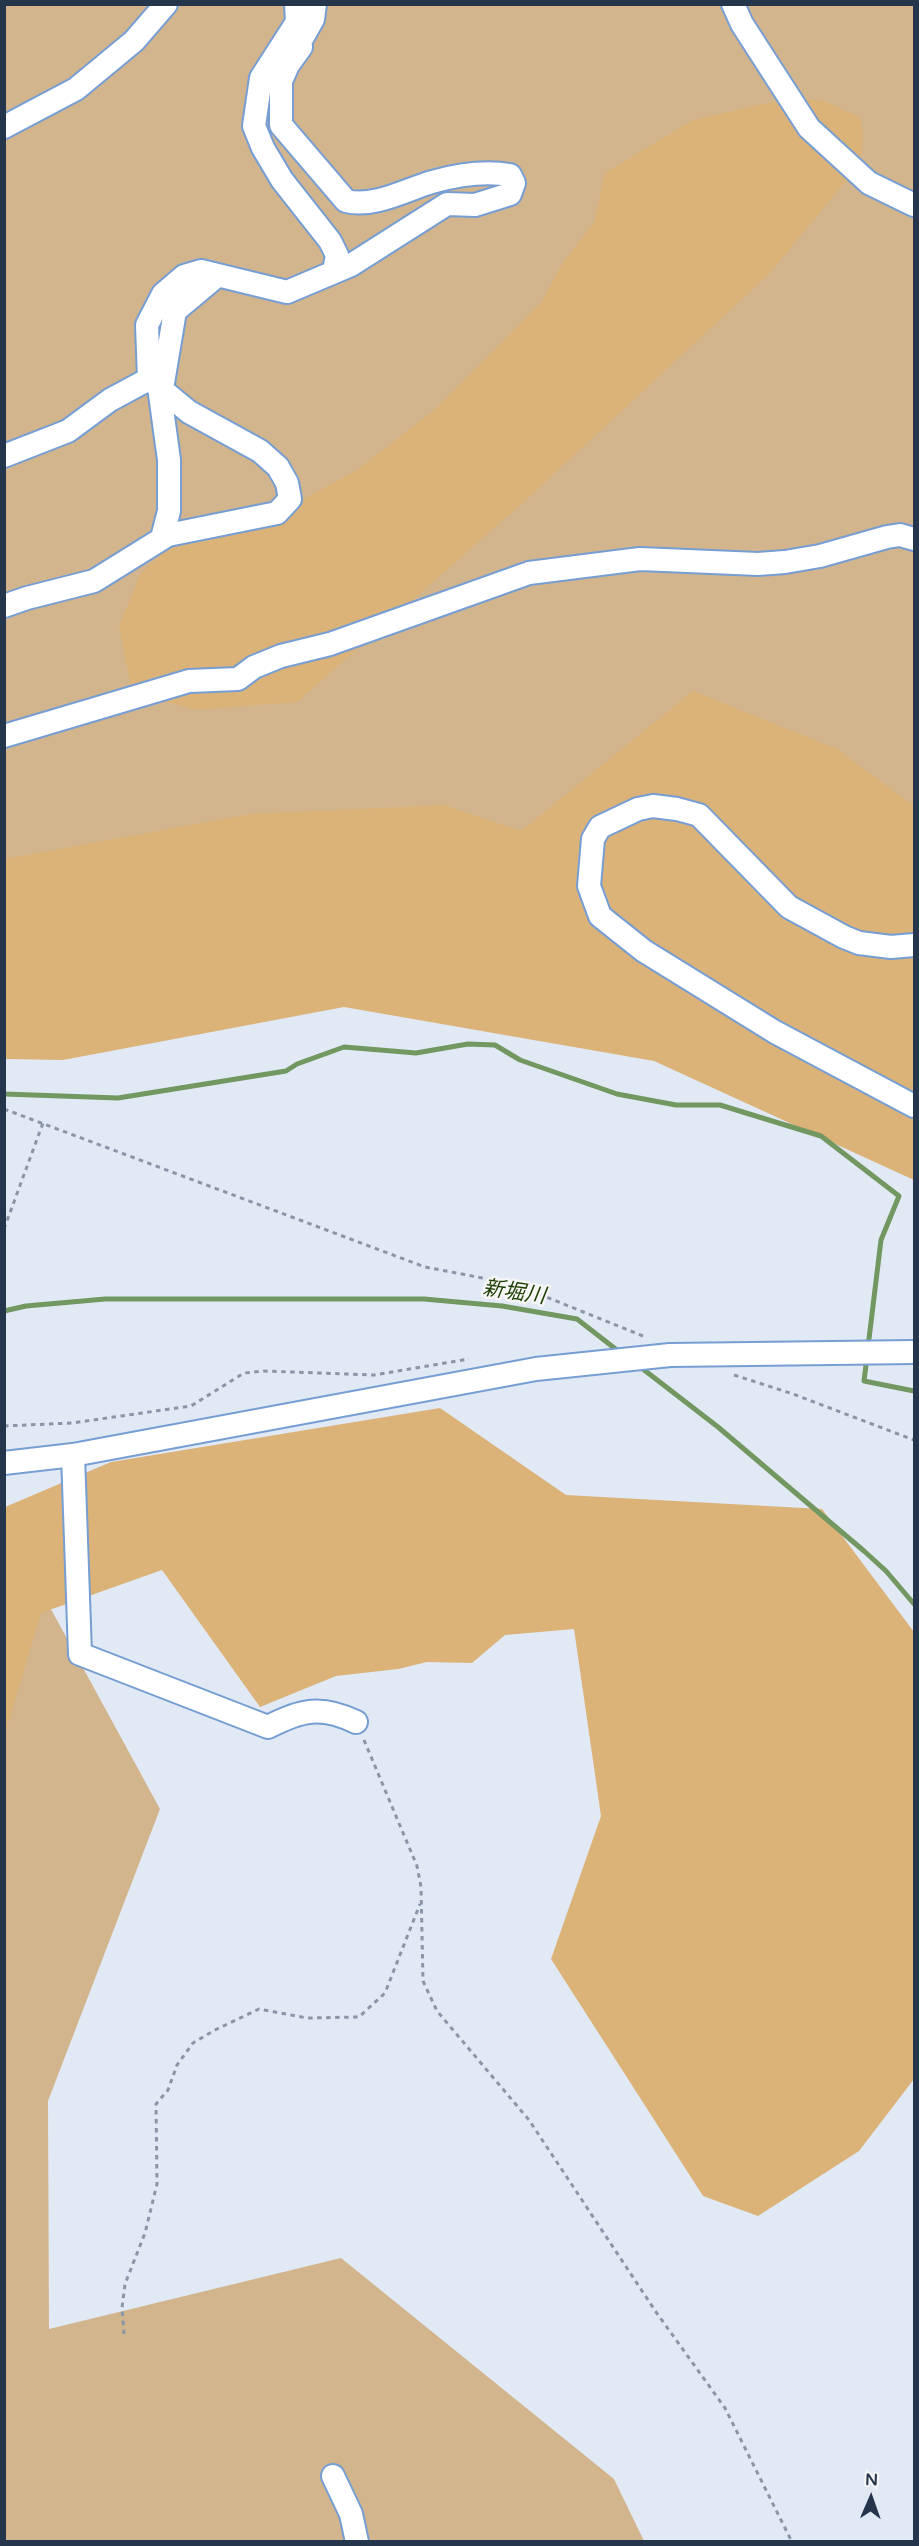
<!DOCTYPE html>
<html>
<head>
<meta charset="utf-8">
<style>
  body { margin:0 }
  #map { position:relative; width:919px; height:2546px; overflow:hidden; background:#e1e9f5; font-family:"Varela Round",sans-serif }
  canvas { display:block }
  .frame { position:absolute; inset:0; border:6px solid #25354b; pointer-events:none }
  .north { position:absolute; left:841px; top:2468px; width:60px; height:60px; -webkit-text-stroke:4px #f6f6f6; paint-order:stroke; rotate:2deg; font-size:16px; font-weight:700; line-height:24px; text-align:center; color:#25354b }
  .north::after { content:''; display:block; margin:auto; width:21px; height:27px; background:#25354b; clip-path:polygon(50% 0,100% 100%,50% 72%,0 100%) }
</style>
</head>
<body>
<div id="map">
<canvas width="919" height="2546"></canvas>
<div class="frame"></div>
<div class="north">N</div>
</div>
<script>
const ctx = document.querySelector('canvas').getContext('2d');
ctx.lineJoin = 'round';
function fillPath(path, color) { ctx.fillStyle = color; ctx.fill(path, 'evenodd'); }
function strokePath(path, color, width, dash) { ctx.strokeStyle = color; ctx.lineWidth = width; ctx.lineCap = dash ? 'butt' : 'round'; ctx.setLineDash(dash || []); ctx.stroke(path); }
function label(font, color, halo, rows, align = 'center') {
  ctx.font = font + ' "Varela Round","Noto Sans JP",sans-serif'; ctx.lineWidth = 5; ctx.setLineDash([]); ctx.textBaseline = 'middle'; ctx.strokeStyle = halo; ctx.fillStyle = color; for (const [text, x, y, turn = 0] of rows) {
    ctx.save(); ctx.translate(x, y); ctx.rotate((+turn || 0) * Math.PI / 180); ctx.textAlign = isNaN(turn) ? turn : align; if (halo) ctx.strokeText(text, 0, 0); ctx.fillText(text, 0, 0); ctx.restore();
  }
}
const green = new Path2D(`
  M5,5H914V870L557,939H5Z
  M4,1523L160,1809L48,2101L49,2329L341,2258L614,2479L644,2541H5Z`);
const forest = new Path2D(`
  M790,98L825,101L861,118L863,139L860,164L769,274L527,499L297,702L195,710L132,692L119,626L141,573L185,533L274,515L357,470L433,411L542,301L562,264L594,222L605,173L693,120Z
  M693,691L837,749L914,806V1180L654,1061L344,1007L63,1060L5,1059V859L250,814L444,805L521,831Z
  M440,1408L566,1495L822,1509L914,1632V2079L859,2151L758,2216L703,2196L551,1959L601,1816L574,1629L505,1635L472,1663L427,1662L398,1669L336,1676L260,1707L162,1570L41,1613L5,1734V1507L111,1462Z`);
const stream = new Path2D(`
  M4,1094L118,1098L286,1071L297,1064L344,1047L416,1053L468,1044L495,1045L520,1060L617,1094L676,1105H720L821,1136L899,1196L881,1240L868,1347
  M4,1311L26,1306L105,1299H424L502,1306L577,1319L622,1354
  M867,1357L864,1381L914,1391
  M639,1366L718,1427L864,1551L886,1571L914,1604`);
const path = new Path2D(`
  M4,1109L425,1267L514,1284L643,1336
  M4,1229L43,1123
  M734,1375L793,1394L914,1440
  M4,1426L72,1423L191,1406L244,1373L264,1371L374,1375L469,1359
  M364,1740L417,1866L421,1887L423,1981L437,2011L529,2120L656,2312L725,2408L792,2542
  M124,2334L122,2308L125,2284L145,2233L157,2184L156,2104L168,2090L177,2065L193,2043L215,2030L259,2009L307,2018L359,2017L385,1993L420,1904`);
const minor = new Path2D(`
  M296,4L297,22L261,78L254,126L263,148L282,180L330,241L337,255L334,271
  M733,4L742,24L809,128L869,183L914,205
  M300,42L313,19L315,4
  M4,127L76,89L134,41L166,4
  M4,456L68,431L110,400L149,379
  M162,538L169,511V460L159,387L163,383L175,311L218,275
  M4,606L27,598L94,581L168,535L277,513L290,499L287,483L278,467L260,451L189,412L149,379L147,325L163,294L184,276L201,271L287,292L351,265L447,204L475,205L510,194L514,183L510,175C485,171 457,175 432,182C405,190 374,208 346,201L281,125V81L288,65L301,47L297,22
  M4,736L189,681L238,679L254,667L281,656L330,644L529,573L640,559L758,564L785,562L820,556L887,537L900,535L914,539
  M914,945L891,947L859,943L844,937L789,907L699,815L677,809L653,806L638,809L600,827L593,839L589,886L600,916L610,924L644,951L775,1032L914,1106
  M73,1455L80,1654L268,1727C301,1710 321,1705 356,1722
  M4,1463L73,1455L536,1369L670,1355L914,1352
  M333,2476L351,2514L357,2542`);
const waterNames = [
  ["新堀川",514,1293,8]
];
fillPath(green, '#d2b58d');
fillPath(forest, '#dbb379');
strokePath(stream, '#729760', 5);
strokePath(minor, '#779ed3', 26);
strokePath(path, '#8a96a7', 3, [4.5, 4.5]);
strokePath(minor, '#fff', 22);
label('italic 21px', '#1a3e02', '#f6f6f6', waterNames);
</script>
</body>
</html>
